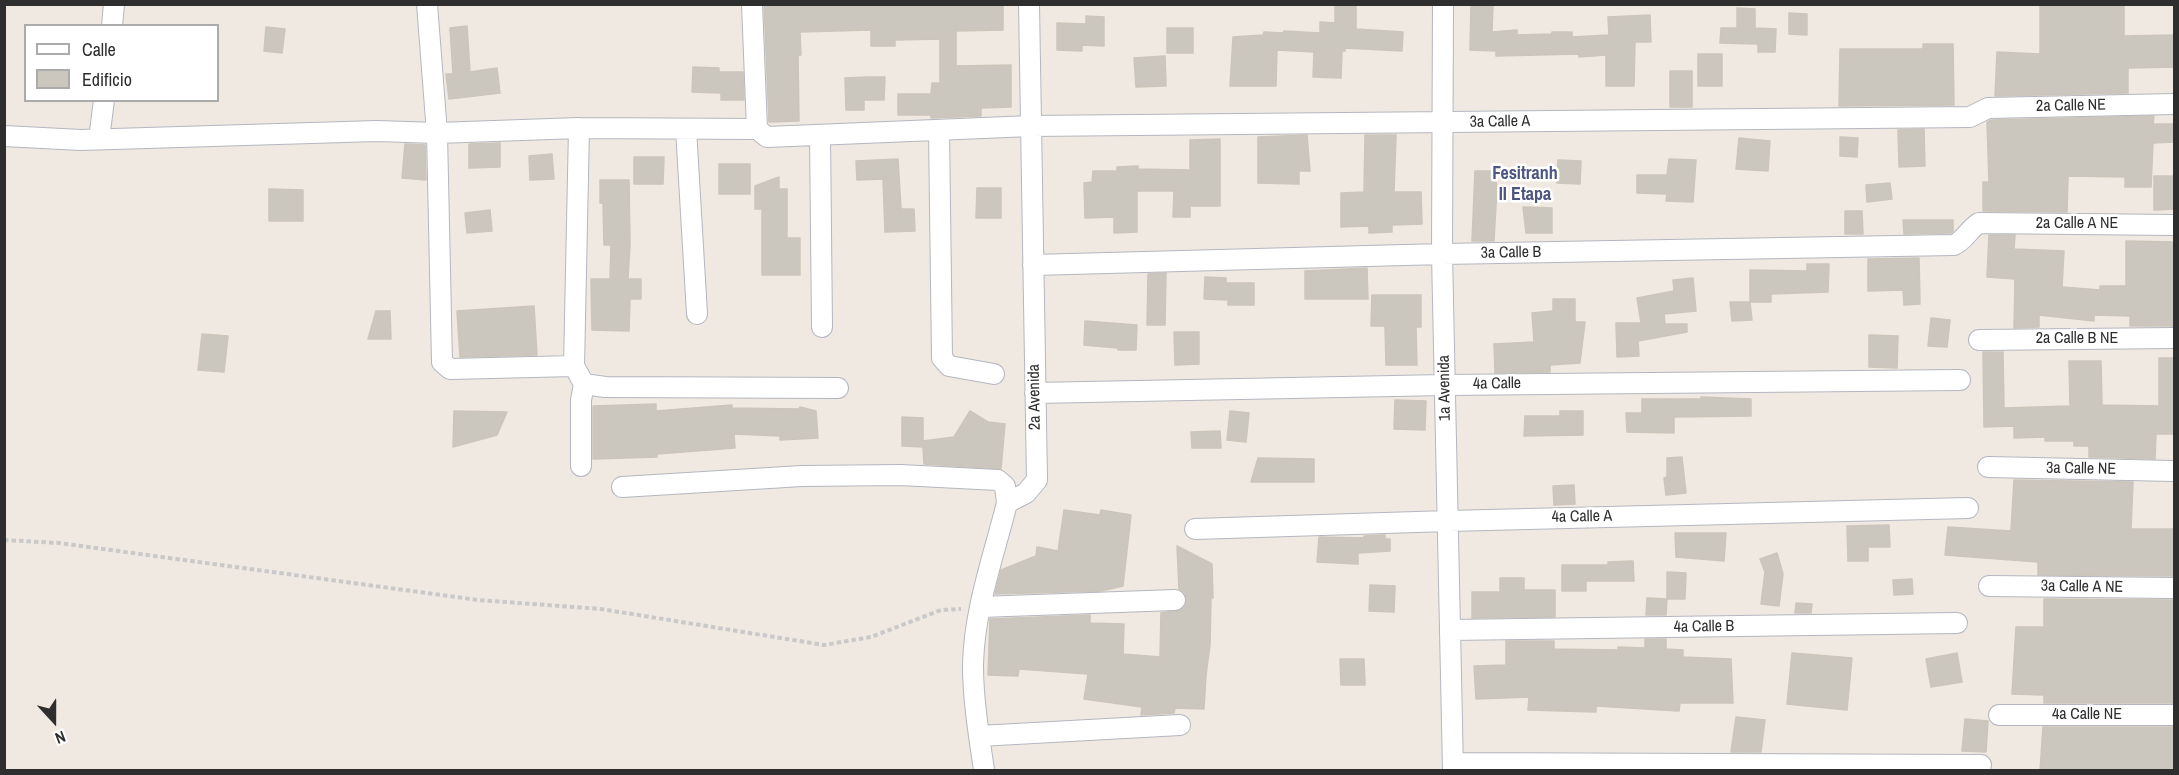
<!DOCTYPE html>
<html>
<head>
<meta charset="utf-8">
<style>
  body { margin:0 }
  #map { position:relative; width:2179px; height:775px; overflow:hidden; background:#efe9e1; font-family:"Archivo Narrow",sans-serif }
  canvas { display:block }
  .frame { position:absolute; inset:0; border:6px solid #2e2e2e; pointer-events:none }
  .legend { position:absolute; left:24px; top:24px; width:195px; height:78px; box-sizing:border-box; background:#fff; border:2px solid #ababab; margin:0; padding:8px 10px; list-style:none; font-size:18px; color:#2e2e2e }
  .legend li { display:flex; align-items:center; gap:12px; height:30px }
  .legend b { width:30px; border:2px solid #ababab }
  .north { position:absolute; left:24px; top:691px; width:60px; height:60px; -webkit-text-stroke:4px #fff; paint-order:stroke; rotate:159deg; font-size:16px; font-weight:700; line-height:24px; text-align:center; color:#2e2e2e }
  .north::after { content:''; display:block; margin:auto; width:21px; height:27px; background:#2e2e2e; clip-path:polygon(50% 0,100% 100%,50% 72%,0 100%) }
</style>
</head>
<body>
<div id="map">
<canvas width="2179" height="775"></canvas>
<div class="frame"></div>
<ul class="legend">
<li><b style="height:8px;background:#fff"></b>Calle</li>
<li><b style="height:16px;background:#cbc7bf"></b>Edificio</li>
</ul>
<div class="north">N</div>
</div>
<script>
const ctx = document.querySelector('canvas').getContext('2d');
ctx.lineJoin = 'round';
function fillPath(path, color) { ctx.fillStyle = color; ctx.fill(path, 'evenodd'); }
function strokePath(path, color, width, dash) { ctx.strokeStyle = color; ctx.lineWidth = width; ctx.lineCap = dash ? 'butt' : 'round'; ctx.setLineDash(dash || []); ctx.stroke(path); }
function label(font, color, halo, rows, align = 'center') {
  ctx.font = font + ' "Archivo Narrow",sans-serif'; ctx.lineWidth = 5; ctx.setLineDash([]); ctx.textBaseline = 'middle'; ctx.strokeStyle = halo; ctx.fillStyle = color; for (const [text, x, y, turn = 0] of rows) {
    ctx.save(); ctx.translate(x, y); ctx.rotate((+turn || 0) * Math.PI / 180); ctx.textAlign = isNaN(turn) ? turn : align; if (halo) ctx.strokeText(text, 0, 0); ctx.fillText(text, 0, 0); ctx.restore();
  }
}
const building = new Path2D(`
  M764,4H1003V30L956,31V66L1011,65V107L981,108V116L931,118V115H898V94H931L932,83H940V39L895,40V46H871V30L800,32L801,55H798L799,121L769,122Z
  M1335,4H1356V29L1403,32L1402,51L1345,48V51H1342L1341,78L1313,77L1314,52L1277,50L1276,86H1230L1233,37L1263,35L1264,32L1283,33L1284,31L1320,33V22L1335,23Z
  M1471,4H1493L1492,32L1517,30V35L1552,34V32H1572V37L1609,35L1608,17L1650,15L1651,42H1635L1634,86H1606V55L1579,57V54L1496,56V51L1470,50Z
  M2040,4H2124V36L2175,35V67L2128,68V93L1995,96L1997,52L2040,54Z
  M1737,8L1755,9V28L1776,29L1775,52H1758V44L1720,43L1721,28H1737Z
  M1789,13L1807,14V35L1789,34Z
  M1086,16L1104,17V46L1082,45V51L1057,50V23L1086,24Z
  M467,26L470,72L497,68L500,93L449,99L446,74H453L450,28Z
  M266,27L285,29L282,53L264,51Z
  M1167,28H1193V53H1167Z
  M1923,44H1953L1954,105L1839,106L1840,49H1923Z
  M1698,54H1722V86H1698Z
  M1165,56L1166,86L1136,87L1134,58Z
  M693,67L719,68V72H743L744,100H721V93L692,92Z
  M1670,71H1692V107H1670Z
  M868,77H885L884,100H864V110H846L845,78Z
  M2154,116L2153,124H2175V142L2153,143L2151,187H2125V177L2068,176L2067,212L1983,211V182H1989L1987,122L1991,120Z
  M1924,129L1925,166L1899,167L1898,130Z
  M1307,135L1310,171H1299V184L1258,183V137Z
  M1365,135H1396L1394,192H1421L1422,224L1392,225V232L1369,233V226L1341,227V193L1364,192Z
  M1840,137L1858,138L1857,157L1840,156Z
  M1739,138L1770,141L1768,171L1736,169Z
  M1220,139V206H1190V217H1173L1174,191H1137V232L1114,233V217L1085,218L1084,183L1092,182L1093,171H1117V167L1138,166V169L1190,170V140Z
  M500,143V167L469,168V144Z
  M405,144L425,145L426,180L402,178Z
  M552,154L554,179L530,180L529,156Z
  M634,157H664L663,184H634Z
  M898,159L901,209H914L915,231L885,232L883,179L857,180L856,161Z
  M1669,159L1696,160L1693,202L1666,201L1667,194L1637,193V175H1667Z
  M1558,160L1581,161L1580,184L1557,183Z
  M719,164H750V194H719Z
  M1475,171H1494L1497,187L1494,241H1472Z
  M2154,176H2175V209L2154,210Z
  M779,177V189H787V238H800V275H762V209H755V186Z
  M600,180H629L630,244L628,279H641V299H630L629,331L592,330L591,279H610L611,245H604L603,203H600Z
  M1890,183L1892,199L1867,202L1866,185Z
  M977,188H1001V218H976Z
  M269,189L303,190V221H269Z
  M1523,207L1552,208V233H1526Z
  M490,210L492,231L467,233L465,213Z
  M1845,211H1862L1863,234H1845Z
  M1903,220H1953V231L1951,233L1904,234Z
  M1989,235H2015L2014,249L2064,251L2062,287L2100,290V286H2126V241L2175,242V326H2130V316L2094,315V321L2039,315V327L2014,328L2015,279L1987,277Z
  M1919,258L1920,304L1904,305L1903,290L1868,291V259Z
  M1807,264H1829L1828,292L1771,294V302H1750V270L1807,271Z
  M1367,268L1368,299H1305V271Z
  M1166,273L1165,325H1147L1148,274Z
  M1205,277L1226,278V283H1254V305H1228V300L1204,299Z
  M1693,278L1696,311L1664,314L1665,324H1687V332L1638,341L1639,356L1617,357L1616,323H1641L1637,298L1674,291L1673,280Z
  M1372,295H1421V327H1416L1417,365H1386L1385,326H1371Z
  M1553,299H1575V322H1585L1580,363L1550,365V372L1495,373L1494,344L1534,342L1532,313L1553,311Z
  M1730,302H1750L1752,320L1732,321Z
  M534,306L537,355L460,357L457,311Z
  M376,311H390L391,339H368Z
  M1931,318L1950,320L1947,347L1928,346Z
  M1085,321L1137,325L1136,350H1118V348L1084,345Z
  M1174,332H1199V364L1175,365Z
  M202,334L228,336L224,372L198,370Z
  M1869,335L1898,336L1897,368L1869,367Z
  M1983,352H2003L2004,408L2070,406L2069,361H2101L2102,405L2159,406V358H2175V434H2156L2155,459L2089,457V446H2074V441H2045V437L2014,438V426L1984,427Z
  M1701,397L1751,399V416L1674,417V433L1627,432L1626,413H1642V399H1701Z
  M1395,400L1426,401L1425,430L1394,429Z
  M656,404V411L732,405V408L799,409L800,407L816,411L818,438L780,440V436L734,434L735,448L657,454V457L593,459V406Z
  M454,411L507,412L497,435L453,447Z
  M970,411L988,422L1005,424L1001,469L924,464L923,447L902,446V417L923,418V441L954,437Z
  M1230,411L1249,413L1246,442L1227,440Z
  M1560,411H1583V435L1524,436L1525,416H1560Z
  M1220,431L1221,448H1192L1191,432Z
  M1682,457L1686,493L1666,495L1664,478L1667,477V458Z
  M1258,458L1314,459V482H1251Z
  M2014,480L2133,482L2131,529H2175V576L2038,575V562L1945,555L1948,527L2011,531Z
  M1574,485L1575,504L1554,505L1553,486Z
  M1064,510L1100,515L1101,510L1131,515L1123,586L1101,591L995,594L1001,570L1036,556L1037,547L1058,551Z
  M1889,525L1890,547H1868V561H1848L1847,526Z
  M1675,533H1726L1724,561L1676,557Z
  M1385,535V539H1390V551L1358,553V564L1317,562L1319,537L1364,538V536Z
  M1177,546L1212,564L1213,598H1211L1210,645L1206,675L1204,709L1175,708L1174,713L1141,715L1142,707L1084,699L1088,674L1019,669L1018,676L988,675L990,619L1090,615V623L1124,624L1123,654L1160,657L1161,613L1181,610L1185,606L1187,600L1185,593L1179,589Z
  M1777,553L1783,574L1779,606L1761,604L1765,572L1760,559Z
  M1633,561L1634,581H1586V591H1562V565H1608V562Z
  M1667,572L1686,573L1685,599H1667Z
  M1500,578H1524V590H1555V617L1472,618V592H1500Z
  M1912,579L1913,594L1894,595L1893,580Z
  M1370,585L1395,586L1394,612L1369,611Z
  M1647,598L1667,599L1666,615H1646Z
  M2044,599L2174,600L2175,703H2044V695L2012,694L2016,627H2044Z
  M1796,603L1812,604L1811,613H1795Z
  M1645,639H1666V649L1683,650V657L1731,659L1733,703H1680L1679,711L1596,706V712L1528,710L1529,697L1476,699L1474,666L1506,665V641H1554V649L1618,650V647L1645,648Z
  M1792,653L1852,658L1847,710L1787,704Z
  M1957,653L1962,682L1931,687L1926,659Z
  M1340,659H1364L1365,685H1341Z
  M1736,717L1765,720L1761,752H1731Z
  M1965,719L1988,721L1986,752L1962,751Z
  M2043,727H2175V771H2040Z`);
const path = new Path2D(`
  M4,540L59,543L478,600L601,609L824,645L871,637L941,610L961,609`);
const street = new Path2D(`
  M427,4L437,133L442,362L450,369L574,366
  M752,4L757,129L767,137L1031,126L1970,117L1988,108L2174,104
  M1443,4L1442,254L1453,770
  M112,26L114,4
  M579,128L574,366L584,384L581,400V466
  M686,129L697,314
  M939,130L942,358L949,366L994,374
  M820,135L822,327
  M4,136L81,140L377,131L437,133L579,128L757,129
  M99,139L104,100
  M1033,265L1442,254L1954,245C1965,240 1969,229 1979,223L2174,225
  M1979,340L2174,338
  M584,384L605,387L838,388
  M1035,393L1445,385L1960,380
  M1988,467L2174,471
  M622,487L802,476L900,475L998,480L1005,486L1007,503
  M1195,529L1448,521L1968,508
  M1989,586L2174,588
  M980,607L1175,600
  M1450,630L1957,623
  M1999,715H2174
  M979,736L1180,725
  M1453,763L1981,765
  M984,770C979,736 973,700 973,665C974,610 994,555 1007,503L1026,493L1037,480L1029,4`);
const streetNames = [
  ["2a Calle NE",2071,106,-1],
  ["3a Calle A",1500,122,-1],
  ["2a Calle A NE",2077,224],
  ["3a Calle B",1511,253,-1],
  ["2a Calle B NE",2077,339],
  ["4a Calle",1497,384,-1],
  ["1a Avenida",1445,388,-91],
  ["2a Avenida",1035,397,-91],
  ["3a Calle NE",2081,469,1],
  ["4a Calle A",1582,517,-1],
  ["3a Calle A NE",2082,587,1],
  ["4a Calle B",1704,627,-1],
  ["4a Calle NE",2087,715]
];
const neighbourhoodNames = [
  ["Fesitranh",1525,174],
  ["II Etapa",1525,195]
];
fillPath(building, '#cbc7bf');
strokePath(building, '#cbc5ba', 1.5);
strokePath(street, '#b4b7c1', 22);
strokePath(path, '#c9c9c9', 4, [4.5, 3]);
strokePath(street, '#fff', 20);
label('16px', '#2e2e2e', '#fff', streetNames);
label('bold 18px', '#4d5680', '#fff', neighbourhoodNames);
</script>
</body>
</html>
